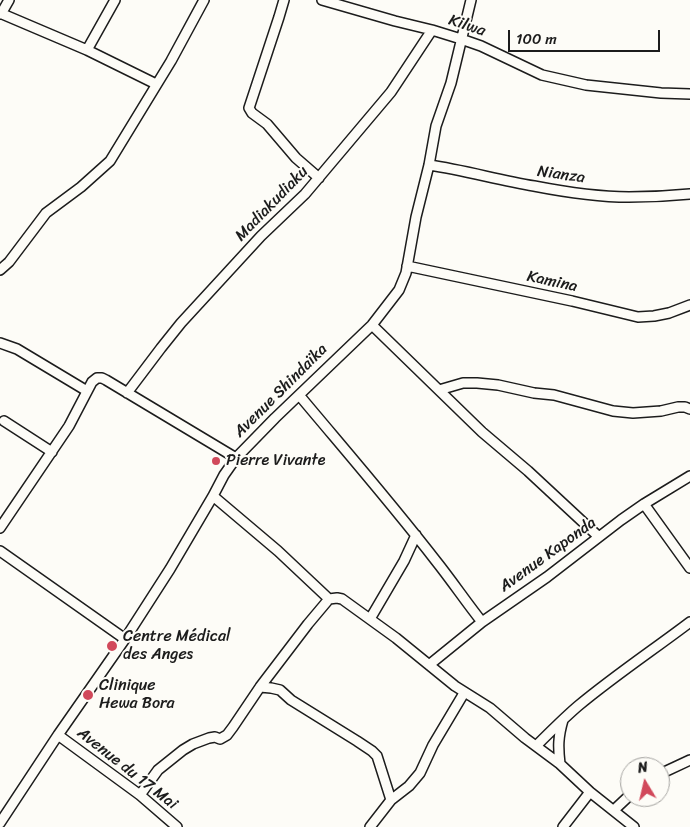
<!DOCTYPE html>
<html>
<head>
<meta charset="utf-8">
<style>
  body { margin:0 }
  #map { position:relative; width:690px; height:827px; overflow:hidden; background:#fdfcf7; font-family:Sriracha,sans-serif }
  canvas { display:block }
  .north { position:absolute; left:620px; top:757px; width:50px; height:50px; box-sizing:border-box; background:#fdfcf7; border:1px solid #a3a29f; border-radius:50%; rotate:351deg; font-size:14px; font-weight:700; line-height:20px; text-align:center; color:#1c1c1c }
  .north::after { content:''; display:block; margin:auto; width:18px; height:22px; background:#d1495b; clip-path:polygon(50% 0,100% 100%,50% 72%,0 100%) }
  .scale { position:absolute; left:508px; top:30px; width:152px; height:22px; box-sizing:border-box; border:2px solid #1c1c1c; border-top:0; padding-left:6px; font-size:15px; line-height:18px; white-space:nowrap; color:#1c1c1c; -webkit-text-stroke:4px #fdfcf7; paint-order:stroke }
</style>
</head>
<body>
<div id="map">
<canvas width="690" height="827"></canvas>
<div class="north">N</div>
<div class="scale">100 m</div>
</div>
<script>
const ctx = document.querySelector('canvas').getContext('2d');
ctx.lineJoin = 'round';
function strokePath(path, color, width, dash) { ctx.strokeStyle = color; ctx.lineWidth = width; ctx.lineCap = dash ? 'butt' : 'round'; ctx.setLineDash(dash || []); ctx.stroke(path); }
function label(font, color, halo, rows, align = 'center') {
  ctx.font = font + ' Sriracha,sans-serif'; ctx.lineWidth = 4; ctx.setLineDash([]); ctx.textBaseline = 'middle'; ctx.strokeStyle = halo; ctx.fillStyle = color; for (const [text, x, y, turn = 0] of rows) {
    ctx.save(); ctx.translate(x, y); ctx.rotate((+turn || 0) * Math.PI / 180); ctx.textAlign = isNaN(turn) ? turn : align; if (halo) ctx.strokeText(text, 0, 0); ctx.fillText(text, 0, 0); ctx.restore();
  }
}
const minor = new Path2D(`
  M284,0L279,17L249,108L252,113L267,124L296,158L319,178
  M322,0L395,21L432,30L461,39L481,46L542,75L586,85L661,93L690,94
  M0,13L87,50L156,84
  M1,14L9,0
  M87,50L115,0
  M429,165C464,170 498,180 534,186C565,192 597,197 629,197C649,197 670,196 690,194
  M407,266L572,301L638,317L654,316L669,313L690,305
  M0,270L9,262L46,213L81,187L110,161L171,61L204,0
  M372,325L482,432L528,471L599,537
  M0,343L17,349L87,391
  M439,390L463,383H477L498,385L534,393L554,395L613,411L633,413L661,411L678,407H685L690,409
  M127,393L161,348L181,323L261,236L305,194L391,92L432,30
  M299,395C345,450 392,504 436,561C452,581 466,602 482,622
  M4,421L52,452
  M213,496L278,551L329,599L337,598L342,599L396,638L455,686L490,708L525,738L560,764L590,792L634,827
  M644,504L690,568
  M0,528L69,426L92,382L97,378H102L106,380L236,458
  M0,551L125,639
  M370,619L404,561L416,535
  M429,665L482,622L547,577L621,520L644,504L690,476
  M260,687L271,688L280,690L291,700L357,741L372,751L377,756L391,800
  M58,735L140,795L177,827
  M536,746C550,732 564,718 578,706C614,676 653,650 690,622
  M560,764C558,747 558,737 563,720
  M660,774L690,760
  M140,795L158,770L183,750L193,744L209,738L215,737L220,739L227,735L233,727L260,687L308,624L329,599
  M614,810L630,795
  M0,823L58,735L125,639L170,569L213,496L224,475L236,458L275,418L372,325L399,290L406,273L416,217L429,165L436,126L451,83L471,0
  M370,827L391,800L409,786L420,773L433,745L464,693
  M563,827L590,792`);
const markers = [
  [216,461,5,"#d1495b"],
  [112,646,6,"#d1495b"],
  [88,695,6,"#d1495b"]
];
const streetNames = [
  ["Kilwa",467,26,19],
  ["Nianza",561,175,8],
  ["Madiakudiaku",272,204,-46],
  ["Kamina",552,282,12],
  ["Avenue Shindaïka",281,391,-45],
  ["Avenue Kaponda",548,555,-36],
  ["Avenue du 17 Mai",127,769,38]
];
const poiNames = [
  ["Pierre Vivante",226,461],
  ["Centre Médical",123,637],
  ["des Anges",123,655],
  ["Clinique",99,686],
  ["Hewa Bora",99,704]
];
strokePath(minor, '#1c1c1c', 12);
strokePath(minor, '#fdfcf7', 9);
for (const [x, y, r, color] of markers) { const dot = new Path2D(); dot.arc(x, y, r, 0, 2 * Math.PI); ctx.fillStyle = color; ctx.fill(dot); strokePath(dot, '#fdfcf7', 2); }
label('16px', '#1c1c1c', '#fdfcf7', streetNames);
label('16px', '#1c1c1c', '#fdfcf7', poiNames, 'left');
</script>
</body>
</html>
